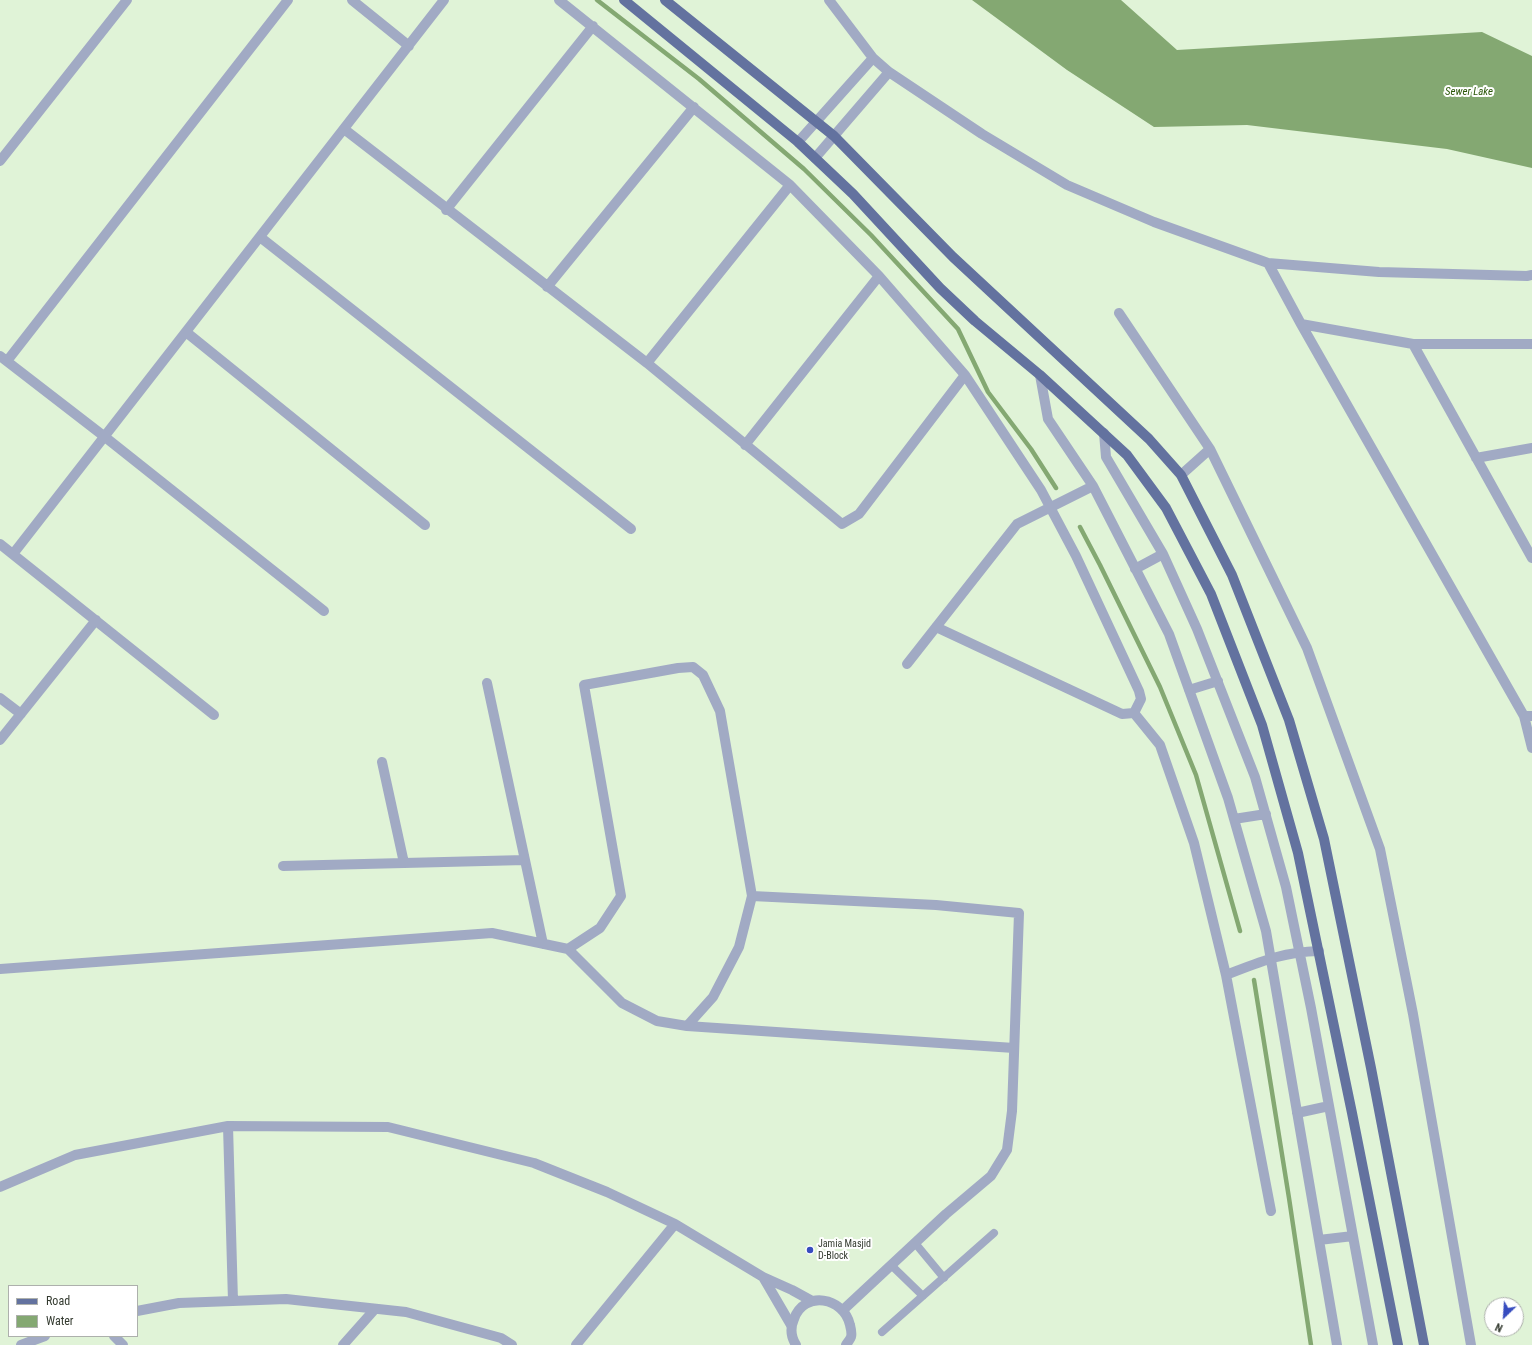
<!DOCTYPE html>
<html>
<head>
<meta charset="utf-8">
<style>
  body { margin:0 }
  #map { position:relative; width:1532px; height:1345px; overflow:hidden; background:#e0f3d7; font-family:"Roboto Condensed",sans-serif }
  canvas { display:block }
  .legend { position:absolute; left:8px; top:1285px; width:130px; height:52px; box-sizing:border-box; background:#fff; border:1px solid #adb0ac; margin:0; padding:5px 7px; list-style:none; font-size:12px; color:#333a2f }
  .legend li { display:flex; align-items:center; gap:8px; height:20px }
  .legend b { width:20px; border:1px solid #adb0ac }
  .north { position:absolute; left:1484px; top:1297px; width:40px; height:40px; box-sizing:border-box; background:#fff; border:1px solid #adb0ac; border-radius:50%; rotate:205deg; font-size:11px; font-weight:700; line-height:16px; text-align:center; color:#333a2f }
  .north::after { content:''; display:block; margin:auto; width:14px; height:18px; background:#374cbf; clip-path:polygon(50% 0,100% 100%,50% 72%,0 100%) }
</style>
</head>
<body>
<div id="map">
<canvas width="1532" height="1345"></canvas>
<ul class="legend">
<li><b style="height:5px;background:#63729f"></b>Road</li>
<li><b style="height:11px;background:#84a872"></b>Water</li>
</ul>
<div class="north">N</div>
</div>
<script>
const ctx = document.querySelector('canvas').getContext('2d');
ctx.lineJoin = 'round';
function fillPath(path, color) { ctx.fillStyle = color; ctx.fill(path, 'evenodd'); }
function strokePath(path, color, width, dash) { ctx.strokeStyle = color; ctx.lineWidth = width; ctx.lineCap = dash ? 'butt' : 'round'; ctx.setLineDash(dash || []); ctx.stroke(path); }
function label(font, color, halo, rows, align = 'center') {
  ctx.font = font + ' "Roboto Condensed",sans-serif'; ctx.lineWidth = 4; ctx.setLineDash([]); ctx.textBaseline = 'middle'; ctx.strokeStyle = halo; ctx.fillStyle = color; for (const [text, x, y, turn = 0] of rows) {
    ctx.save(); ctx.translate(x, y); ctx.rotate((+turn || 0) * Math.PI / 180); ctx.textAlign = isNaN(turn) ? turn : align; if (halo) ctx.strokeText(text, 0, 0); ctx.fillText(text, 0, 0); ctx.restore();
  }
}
const water = new Path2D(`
  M972,0H1121L1177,50L1482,32L1532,56V168L1447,149L1247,125L1154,127L1067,70Z`);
const stream = new Path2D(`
  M597,0L699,79L804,169L871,235L958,329L988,392L1031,449L1056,488
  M1080,527L1100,565L1160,687L1196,775L1240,931
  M1254,980L1289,1198L1311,1345`);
const service = new Path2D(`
  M915,1243L944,1278
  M891,1265L923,1296
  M882,1332L994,1233`);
const minor = new Path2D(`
  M352,0L409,46
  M559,0L790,185L879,276L965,375L1041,490L1076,556L1139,691L1141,699L1134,713
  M829,0L873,58L889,72L982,134L1067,185L1154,222L1268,263L1379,272L1527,276L1532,275
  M344,129L647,363L842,524L859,514L965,375
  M798,142L873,58
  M815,158L889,72
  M0,161L127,0
  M446,210L593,26
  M260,237L631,529
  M1268,263L1301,324L1524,716H1532
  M547,287L694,107
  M1119,313L1210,449L1307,648L1380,849L1413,1014L1471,1345
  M1301,324L1413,344H1532
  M186,332L425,525
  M1413,344L1532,558
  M0,356L105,437L324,611
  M7,361L288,0
  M647,363L790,185
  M1104,433L1106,457L1163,554L1197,629L1255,777L1286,887L1311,1008L1373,1345
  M745,445L879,276
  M1476,458L1532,448
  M1181,475L1210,449
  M1093,486L1169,634L1228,798L1266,931L1337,1345
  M0,544L214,715
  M13,554L444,0
  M1135,569L1163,554
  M936,627L1122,714L1134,713
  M907,664L1017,524L1093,486L1048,419L1040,375
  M487,683L543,944
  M1189,690L1218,681
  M0,698L21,714
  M1134,713L1160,745L1194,843L1226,975L1271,1211
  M1524,716L1532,748
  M0,740L96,620
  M382,762L404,863
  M1234,819L1266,814
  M283,866L525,860
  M752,896L720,711L703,675L693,667L678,668L584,685L621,896L600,928L568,949L622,1003L657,1021L687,1026L713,997L739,947L752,896L936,905L1019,913L1012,1111L1007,1150L991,1176L946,1214L843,1310
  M0,969L492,933L568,949
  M1226,975C1260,962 1282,952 1319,951
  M687,1026L1014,1048
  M1297,1113L1329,1106
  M228,1126L233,1301
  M0,1187L75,1155L228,1126L388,1127L534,1163L607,1192L675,1224L763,1277L792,1290L812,1301
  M1319,1240L1353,1236
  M763,1277L791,1325
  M137,1311L179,1303L286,1299L406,1312L501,1338L512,1345
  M114,1336L123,1345
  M21,1345L45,1336
  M343,1345L375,1309
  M576,1345L675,1224`);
const tertiary = new Path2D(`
  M796,1345C791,1337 790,1328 794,1319C804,1290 844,1297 850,1325C851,1329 852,1334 851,1337C850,1340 847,1343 846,1345`);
const primary = new Path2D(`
  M624,0L798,142L853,194L940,288L975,321L1040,375L1127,455L1166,508L1211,594L1262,725L1298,853L1352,1113L1398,1345
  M665,0L834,136L953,257L1149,439L1181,475L1232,575L1289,720L1324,839L1371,1068L1424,1345`);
const markers = [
  [810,1250,4,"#374cbf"]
];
const poiNames = [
  ["Jamia Masjid",818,1244],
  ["D-Block",818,1256]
];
const waterNames = [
  ["Sewer Lake",1469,92]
];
fillPath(water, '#84a872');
strokePath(stream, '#84a872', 4.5);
strokePath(service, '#a1aac4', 8);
strokePath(minor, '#a1aac4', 10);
strokePath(tertiary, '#a1aac4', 10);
strokePath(primary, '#63729f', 10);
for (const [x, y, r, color] of markers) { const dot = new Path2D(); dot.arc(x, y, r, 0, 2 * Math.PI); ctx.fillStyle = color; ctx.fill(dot); strokePath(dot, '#fff', 1.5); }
label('10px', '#333a2f', '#fff', poiNames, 'left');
label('italic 11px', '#2b5708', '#fff', waterNames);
</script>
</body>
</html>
